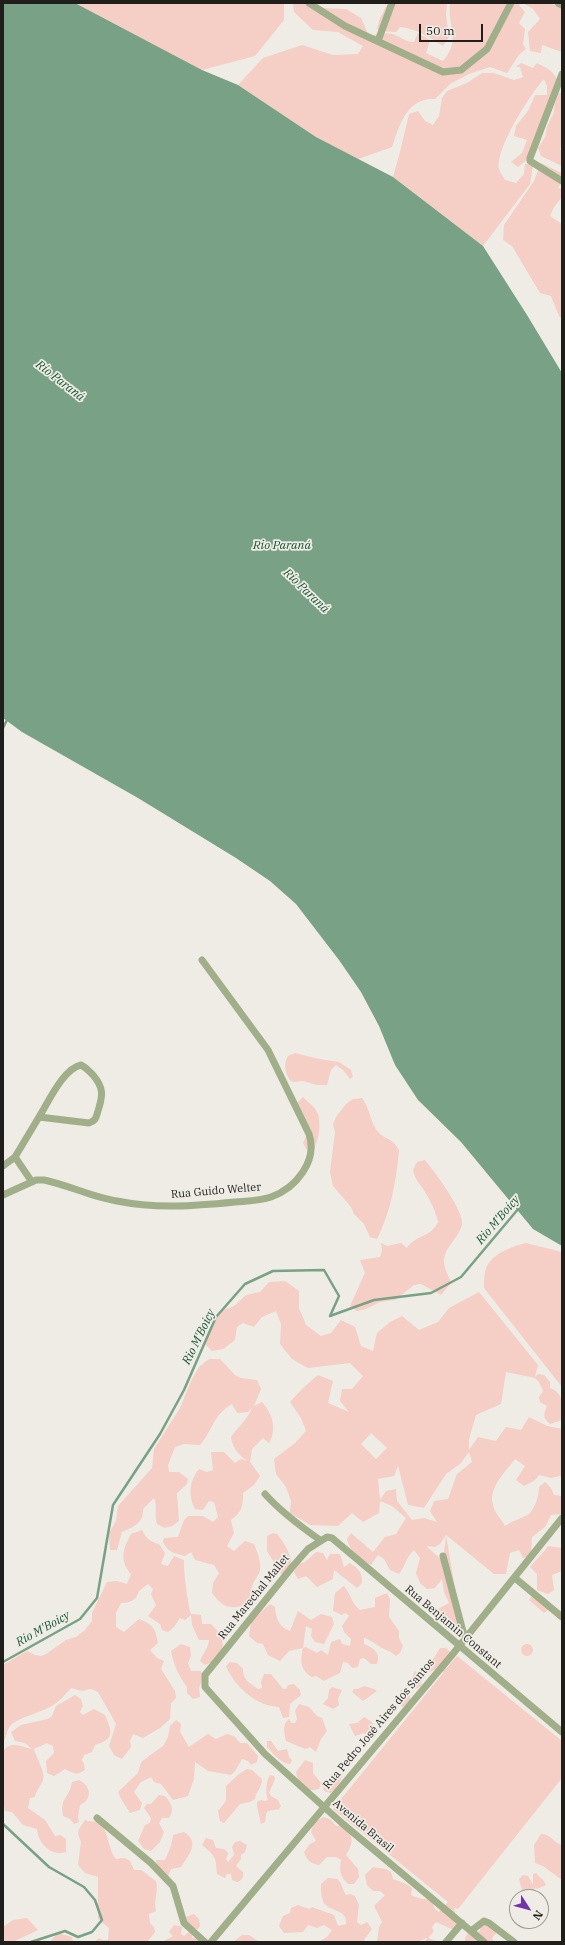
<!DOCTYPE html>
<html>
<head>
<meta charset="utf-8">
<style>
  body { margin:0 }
  #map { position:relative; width:565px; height:1945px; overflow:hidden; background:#eeece5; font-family:"IBM Plex Serif",serif }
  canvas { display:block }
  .frame { position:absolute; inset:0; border:4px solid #1f1e1b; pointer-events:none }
  .north { position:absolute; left:509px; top:1889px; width:40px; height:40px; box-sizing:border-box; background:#eeece5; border:1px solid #9b9a94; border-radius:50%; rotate:126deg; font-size:11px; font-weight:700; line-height:16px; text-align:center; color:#1f1e1b }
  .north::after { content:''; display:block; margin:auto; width:14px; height:18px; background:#7035ab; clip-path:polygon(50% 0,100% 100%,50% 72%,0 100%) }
  .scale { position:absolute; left:419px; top:24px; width:64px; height:18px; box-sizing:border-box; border:2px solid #1f1e1b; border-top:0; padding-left:5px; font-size:12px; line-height:14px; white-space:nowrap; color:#1f1e1b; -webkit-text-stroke:3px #eeece5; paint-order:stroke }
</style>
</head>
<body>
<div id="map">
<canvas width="565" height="1945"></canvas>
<div class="frame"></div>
<div class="north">N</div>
<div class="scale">50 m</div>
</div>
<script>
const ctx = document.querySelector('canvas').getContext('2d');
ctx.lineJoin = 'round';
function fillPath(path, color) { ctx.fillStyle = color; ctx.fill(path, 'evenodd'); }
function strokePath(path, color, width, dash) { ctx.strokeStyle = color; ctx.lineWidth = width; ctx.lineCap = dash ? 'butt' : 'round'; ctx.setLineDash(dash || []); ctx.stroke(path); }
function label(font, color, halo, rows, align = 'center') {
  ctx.font = font + ' "IBM Plex Serif",serif'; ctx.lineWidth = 3.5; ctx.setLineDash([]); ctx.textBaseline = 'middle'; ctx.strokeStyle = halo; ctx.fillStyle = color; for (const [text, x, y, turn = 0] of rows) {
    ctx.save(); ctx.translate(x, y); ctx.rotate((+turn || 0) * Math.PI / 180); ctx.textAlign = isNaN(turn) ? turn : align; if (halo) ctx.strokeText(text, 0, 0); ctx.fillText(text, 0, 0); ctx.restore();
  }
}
const green = new Path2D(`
  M75,3H284V20L255,56L202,70Z
  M293,3H315L321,8L346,9L361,18L369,36C377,34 385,32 393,34C401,37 405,42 414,42L418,33L430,40L426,53L443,61C462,39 447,27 450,3H520L519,5L525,12L519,23L525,29L523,44L526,49L519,55L507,73L490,67L469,74L450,84L435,99C407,97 399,126 392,147L358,159L316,137L238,85L263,58L302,45L333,55L358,54L363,46L338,32L313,30L294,12Z
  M388,3H447L446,15L449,37L443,46C429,37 417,29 400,27L396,32L380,31L377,29L380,18Z
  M523,3H549L562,8V52L542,45L541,53L530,51L528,32L540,19L533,9Z
  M521,63L533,68L537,63C551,70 555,72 560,87L531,146L530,157L518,167L511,162L522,153L527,140L514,136L516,126L528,111L535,95H547V86L544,79C531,93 495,149 499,169C500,172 503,176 505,180L516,183L524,174L525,164L533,165L530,184L483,246L393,177L400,152L409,114L418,111L425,121L433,125L439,116L442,98L447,91L467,83L482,73H494L514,80L523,77L520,67H516Z
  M562,92V144L560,149L562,152V166L541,156L538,148L545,137L547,127L554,112L555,102L558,94Z
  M541,163L562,173V181L558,188L562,189V197L554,207L550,216L562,224V319L559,316L551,296L540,293L512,246L503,240L504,225L534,181Z
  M295,1053L319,1059L339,1062L351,1070L353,1077L350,1079L343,1070L336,1065L331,1070L327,1085H317L303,1081L292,1082C285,1076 283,1064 288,1056Z
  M303,1097C308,1102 315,1107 318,1114C321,1126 319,1141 312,1151L306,1149L303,1143L308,1133L297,1103Z
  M362,1098C370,1108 370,1123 378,1132C386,1141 391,1136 399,1150C396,1182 391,1211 377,1239L370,1237L364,1224L354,1214L351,1207L333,1186L330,1172L335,1132L333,1124L336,1117L346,1104L353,1099Z
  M425,1160C434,1171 465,1212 462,1225C458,1239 443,1248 444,1263C445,1271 449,1276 451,1283L441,1295L421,1284L414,1285L395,1300L380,1302L366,1309L357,1311L350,1306L365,1273L360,1260L380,1257L382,1251L381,1243L387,1246L401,1243L407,1248C415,1235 432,1237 438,1222C436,1213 432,1204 427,1195C422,1186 415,1181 413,1170L417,1162Z
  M526,1243L562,1252V1387L484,1288C484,1283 484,1277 485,1272C489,1254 511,1247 526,1243Z
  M285,1281L299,1291V1308L306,1325L321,1336L331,1333L341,1320L355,1327L361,1346L373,1351L377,1333L390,1322L402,1316L419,1330L438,1322L449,1308L479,1292L538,1365L535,1377L538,1374L544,1375L550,1382V1388C565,1393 562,1407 562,1420L550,1424C543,1418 543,1415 547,1406L540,1402L539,1397L543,1391L539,1382L535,1378L506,1372L501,1404L476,1415L469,1439V1450L478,1437L496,1441L506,1427L521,1430L529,1417L547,1426L562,1429V1478L560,1476L551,1478L539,1475L534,1481L524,1486L516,1480L525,1466L515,1459C505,1473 488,1487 493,1505C494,1512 502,1520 505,1526C512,1521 523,1518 529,1514C535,1508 539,1496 539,1487L545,1482L551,1488L554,1495L562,1496V1514L551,1515L545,1527L532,1537L531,1555L523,1558L519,1550L510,1553L506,1574H494L446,1535L459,1612L464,1625L460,1636C446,1631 441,1623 438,1609L449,1603L444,1592L442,1579L435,1588L427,1589L420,1583L416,1573L420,1558L414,1550C407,1556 405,1566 399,1574L390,1570L384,1559L378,1555L371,1565C359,1559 350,1552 347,1539L351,1533L373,1552L385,1537L396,1534L406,1518L392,1506L380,1501L379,1513L363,1522L352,1513L338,1526L310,1525L290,1513L291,1501L286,1487L276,1474L274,1459L295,1443L306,1431L301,1418L290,1402L303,1388L318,1375L333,1381L328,1403L349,1412L340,1401L342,1389H352L363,1376L350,1363L308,1368L292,1359L280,1344L281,1324L276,1311L262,1317L254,1327L243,1323L237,1327L235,1340L223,1349L212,1351L204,1343L221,1311L234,1306L246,1295L260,1292L269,1282ZM371,1433L387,1448L376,1459L361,1444ZM469,1452L472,1462L457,1474L448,1499L434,1501L430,1511L437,1522L424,1518L412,1520L397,1501L396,1489L386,1491L380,1500L378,1479L394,1476L398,1466L408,1505L424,1508L446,1474L460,1464ZM446,1535L443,1561L426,1546L435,1547L440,1544Z
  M209,1359H220L235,1375L241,1378L257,1380L261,1389L254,1406L262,1402C273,1414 277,1430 269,1443L263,1438L252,1449L250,1462L260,1476L254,1485L243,1493C243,1506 242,1512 231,1520L234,1533L227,1546L234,1551L245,1541L254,1544C257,1552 264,1567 258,1575C255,1580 253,1583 251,1589L255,1593L254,1601C235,1610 225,1611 212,1593L213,1583L219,1573L214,1565L195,1560L191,1552L185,1556C174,1553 167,1552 163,1542L164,1538L178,1537L184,1520L188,1516H203L213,1522L218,1517L214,1502L209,1501L203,1510L195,1509C188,1496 189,1481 199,1469L207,1472L213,1470L211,1452H224L235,1463L241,1459L247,1461C237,1453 233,1449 231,1437C238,1427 248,1419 252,1408L248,1412L237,1413L232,1404C213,1415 213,1430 200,1445L184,1444L175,1447L168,1465L169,1472H179L188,1479L187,1484L177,1493L179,1521L172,1526L164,1528L157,1524C154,1515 158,1507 154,1498L143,1509C144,1523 133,1527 122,1532L117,1550H110L109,1533L116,1521L118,1506L152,1468L154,1449L180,1408L191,1381L199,1367Z
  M142,1530C146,1538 150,1542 159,1544L165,1553L161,1564L168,1566L174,1556L184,1560C183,1568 188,1606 191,1614L201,1615L202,1624H211C220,1633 225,1640 222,1652L216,1656L212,1662L205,1665L200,1661C203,1653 208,1649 209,1640H199L192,1625L191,1615L185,1620L180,1618L174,1627L168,1632L162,1630L160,1624L148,1616L156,1605L151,1594L153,1589L148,1584L139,1591C136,1600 131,1603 121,1603L116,1613V1627L124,1632L139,1619C153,1625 155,1627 158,1643L150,1650L157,1658L164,1661L161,1669L175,1691L176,1698L171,1703L170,1719L160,1728L143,1738L133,1734L130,1741L131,1747L122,1759L114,1755L109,1746L116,1724L98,1692L91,1689L82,1691L71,1688C65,1695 58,1703 50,1707C39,1713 19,1717 10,1726C7,1730 6,1738 3,1743V1665L27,1651L35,1655L41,1656L46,1654L66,1640L76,1637L85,1630L92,1621V1613L107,1582L117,1581L127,1584L131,1574C119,1560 123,1549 131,1534Z
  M273,1533L277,1534C284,1542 291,1554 292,1565L283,1577L267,1551V1536Z
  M548,1546L562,1548V1571L552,1575L554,1590L548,1594L537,1590V1574L530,1567C536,1559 543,1554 548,1546Z
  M316,1552L323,1553L327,1560L330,1554H340L344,1567L350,1563C359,1569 362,1572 362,1583L357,1588L334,1570L333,1579L317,1587L306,1576L298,1579L294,1572L297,1564L305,1562Z
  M344,1586C351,1595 352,1604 360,1610L375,1607V1598L387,1593L390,1599L389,1617L399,1631V1638L403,1646L400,1653L396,1656C389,1650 388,1651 382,1648C375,1644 371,1640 364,1638V1644C374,1648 381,1653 377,1664H371L364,1658L360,1659L358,1667L352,1668L348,1663L343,1662L340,1673L324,1681L316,1676L312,1677C300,1670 300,1660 303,1648L289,1651L280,1661L268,1655L263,1644L257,1643L249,1636L251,1621L270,1604L275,1607C276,1619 279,1627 290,1631L298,1611L311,1620L321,1614L332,1617L334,1624L324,1644L315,1642L311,1636L312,1629L306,1626L303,1648L306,1647L317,1653L321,1650L328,1655L331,1642L340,1639L342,1644L350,1646L351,1639L344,1632L342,1626L349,1616L346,1613L342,1615L333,1611L335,1593Z
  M532,1596L540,1598L544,1597C550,1602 552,1609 544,1613L529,1600Z
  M181,1644L190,1647L191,1656L188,1663L191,1671H201L203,1677L199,1688L200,1697L193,1699L187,1693V1687C178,1675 174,1665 171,1651Z
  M521 1650a6 6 0 1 1 12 0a6 6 0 1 1-12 0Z
  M440,1648H446L452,1654L445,1670L457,1656L562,1741V1778L458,1909L454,1908L456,1918L461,1922L454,1930L436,1922L432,1927L434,1931L428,1938L439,1942H425L427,1938L416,1942H377L379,1927L382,1922L374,1906L385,1895L380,1891H373L367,1885L365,1875L373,1867L386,1869L391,1872L393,1879L406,1884L412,1888L411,1895C417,1899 425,1899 432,1900L434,1908L439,1912L448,1902L333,1809L444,1672L434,1670L427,1673L426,1665L432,1661Z
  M230,1662L237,1663L243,1669C243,1681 250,1683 258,1689L262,1688L261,1682L264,1674H271L283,1689H286L288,1685L294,1684L300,1690L301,1695L290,1704L289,1717L283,1718L279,1707C256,1706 235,1687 226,1666Z
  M415,1671L422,1676L421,1686L416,1689L409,1684Z
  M364,1686L374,1689L377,1691L363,1701L352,1692L354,1689H358Z
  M332,1687L342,1690L338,1699L339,1705L333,1709L323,1704L328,1698L329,1690Z
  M401,1689L409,1694L411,1701L403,1707L397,1702Z
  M75,1695L81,1699L83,1706L80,1712L83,1715L94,1709L105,1715C112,1732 115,1739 95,1745L92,1752L84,1755L82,1760L84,1764L85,1770C77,1776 72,1773 65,1769L54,1776L47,1773L46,1761L54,1753L53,1746L47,1743L34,1749C36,1757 46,1773 43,1780C41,1786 36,1790 35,1797L30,1798L28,1808L45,1820L55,1836L60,1835L66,1839V1852C51,1857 38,1843 37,1829L23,1825L12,1812L5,1811L3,1801V1751C12,1740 21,1747 32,1749L25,1743L15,1741L11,1732L21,1725L48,1719L52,1716L56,1706Z
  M299,1704L309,1707L317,1716L322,1718L327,1731L321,1739L316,1752L310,1747L305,1749L286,1741C284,1733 282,1725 289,1719L292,1723H295L297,1719L295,1711Z
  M364,1717L372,1722L376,1736L370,1738L364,1733L355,1736L349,1724L357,1723Z
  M176,1720L181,1724L180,1732L189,1747L208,1734L216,1739L227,1734L234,1736L240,1743H247L258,1756L257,1762L251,1765L248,1761L242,1759L235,1771L231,1775L208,1771L195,1762L194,1779L188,1796L173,1800L161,1784L154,1782L151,1777L141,1782L134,1792L142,1803L140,1810L130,1813C126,1806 121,1800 118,1792L138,1773L141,1762L163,1746L168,1737L170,1726Z
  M267,1741H271L278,1751L287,1749L289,1757L292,1760L290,1764C280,1763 274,1754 267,1747Z
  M305,1760L313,1763V1773L321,1783L319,1789C305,1793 298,1784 296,1772Z
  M247,1769L252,1770L262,1779C262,1788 256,1791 255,1799L250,1802L240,1804L224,1823L220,1821L218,1811L226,1801V1786L239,1774Z
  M336,1772L343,1773C341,1781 337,1788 331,1793L324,1791L323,1784Z
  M270,1775L274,1776L275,1779L269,1793L271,1796L278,1800L281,1806L279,1809L268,1811L266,1814L265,1822L261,1824L257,1806V1802L261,1800L265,1801L268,1800C265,1793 266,1781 270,1775Z
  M79,1780C91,1786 93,1799 80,1805L78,1817L79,1822L74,1824L70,1819L63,1816L62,1809L63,1802L70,1790L72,1782Z
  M159,1795L165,1796C171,1803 175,1809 169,1818H162L159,1823L164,1832L160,1842L151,1851L144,1849L138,1841L145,1825L150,1823L151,1818L144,1808L147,1804H151Z
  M324,1817L331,1820L336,1826L342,1825C354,1835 354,1842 346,1855L358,1869L359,1877L354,1884H348C340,1876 339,1871 341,1860L336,1857H327L319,1865C310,1863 307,1861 304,1852L310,1844L316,1841L311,1832L314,1822Z
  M85,1820C89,1822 94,1821 98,1822C108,1826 108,1851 116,1859L125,1858L130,1861L134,1870H141L156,1881C159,1892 153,1900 156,1911L149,1914L150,1923L154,1927L155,1932L147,1942H94L99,1938L103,1940H108L109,1928L98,1919V1877L85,1873L78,1865L81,1842L78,1834L79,1829Z
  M184,1832C201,1842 188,1856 181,1867L171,1869L167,1879H163L157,1874L156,1860H165L171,1846L173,1835Z
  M541,1834C551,1834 555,1844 562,1845V1880L543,1866L535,1863L534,1845Z
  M206,1838L213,1840L216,1848L224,1849L228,1853L226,1859L228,1862L234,1855L232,1847L235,1842L240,1841L247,1845L245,1852L241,1855V1859L236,1866L243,1872C244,1878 242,1880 237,1882L232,1880L231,1874H227L225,1878L217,1874C216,1858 216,1856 202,1845Z
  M536,1873L543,1880L546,1885L537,1889L535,1887L534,1892L528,1896L522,1890L519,1879L523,1875L528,1876L533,1885V1874Z
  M328,1878L337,1879C342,1883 342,1889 346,1895L350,1894L355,1896L359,1905L357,1922L361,1925L367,1922L372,1929L364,1940L366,1942H318L327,1937L332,1930L324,1925L317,1928L308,1925L303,1932L284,1933L279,1926L283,1916L290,1913L291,1908L298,1905L309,1909L312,1907L334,1915L338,1926L346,1924C348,1909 330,1912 324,1903C321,1898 321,1890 321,1884Z
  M194,1914L199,1919L200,1926L198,1929L191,1930L185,1921L186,1917Z
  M27,1918L38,1930L13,1942H3V1927L13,1920Z
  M489,1921L497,1932L492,1938L494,1942H465V1938L468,1933L480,1931L481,1924Z
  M174,1925L182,1927L181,1934L184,1936L189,1932L192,1934V1938L199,1937L200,1942H162L173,1936L169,1932Z
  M57,1933L72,1937L73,1942H50Z
  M242,1935H249L259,1942H233Z`);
const water = new Path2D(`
  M3,3H75L202,70L238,85L316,137L393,177L483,246L527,315L562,373V1246L533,1229L461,1142L418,1100L395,1065L379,1026L361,992L339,960L296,904L270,881L236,858L138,798L22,732L3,718Z`);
const stream = new Path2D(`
  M3,728L8,718
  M3,1662L80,1619L97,1598L113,1505L160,1434L184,1390L216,1317L245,1284L273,1271L324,1270L339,1296L330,1316L374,1300L431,1293L461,1277L519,1208
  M3,1824L49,1867L84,1887L95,1900L102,1920L92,1932L78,1937L65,1931L31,1942`);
const minor = new Path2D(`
  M309,3L345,26L443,72L461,70L487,49L511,3
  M558,3L562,5
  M378,41L392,3
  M562,74L530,158V161L562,181
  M15,1157L32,1182
  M3,1166L15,1157L39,1117L89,1123C96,1121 96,1117 98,1111C103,1095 104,1088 93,1075C89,1071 87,1068 81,1065C63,1069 49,1101 39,1117
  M3,1195L36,1180H44C68,1185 92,1197 117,1201C156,1209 195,1206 235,1202C246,1201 260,1201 271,1197C296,1188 318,1161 309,1134L268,1050L202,960
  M265,1494C281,1512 300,1526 320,1540
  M443,1556L465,1639
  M515,1578L562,1617
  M97,1818L151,1863L173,1886L184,1923L205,1942
  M471,1931L484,1921L489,1923L514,1942
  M211,1942L452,1655L562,1518
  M446,1942L462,1923
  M484,1942L343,1824L265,1754L205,1687V1675L293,1566L308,1549L327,1537L332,1538L562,1732`);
const streetNames = [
  ["Rua Guido Welter",216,1191,-5],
  ["Rua Marechal Mallet",254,1597,-51],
  ["Rua Benjamin Constant",453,1627,40],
  ["Rua Pedro José Aires dos Santos",379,1724,-50],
  ["Avenida Brasil",363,1826,40]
];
const waterNames = [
  ["Río Paraná",60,381,38],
  ["Rio Paraná",282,546],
  ["Río Paraná",306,591,44],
  ["Rio M'Boicy",498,1220,-49],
  ["Rio M'Boicy",199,1337,-64],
  ["Rio M'Boicy",43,1629,-29]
];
fillPath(green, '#f5cec5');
fillPath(water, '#79a186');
strokePath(stream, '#79a186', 2.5);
strokePath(minor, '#a0ae89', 7);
label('11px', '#1f1e1b', '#eeece5', streetNames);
label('italic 12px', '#165733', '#eeece5', waterNames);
</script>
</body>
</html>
